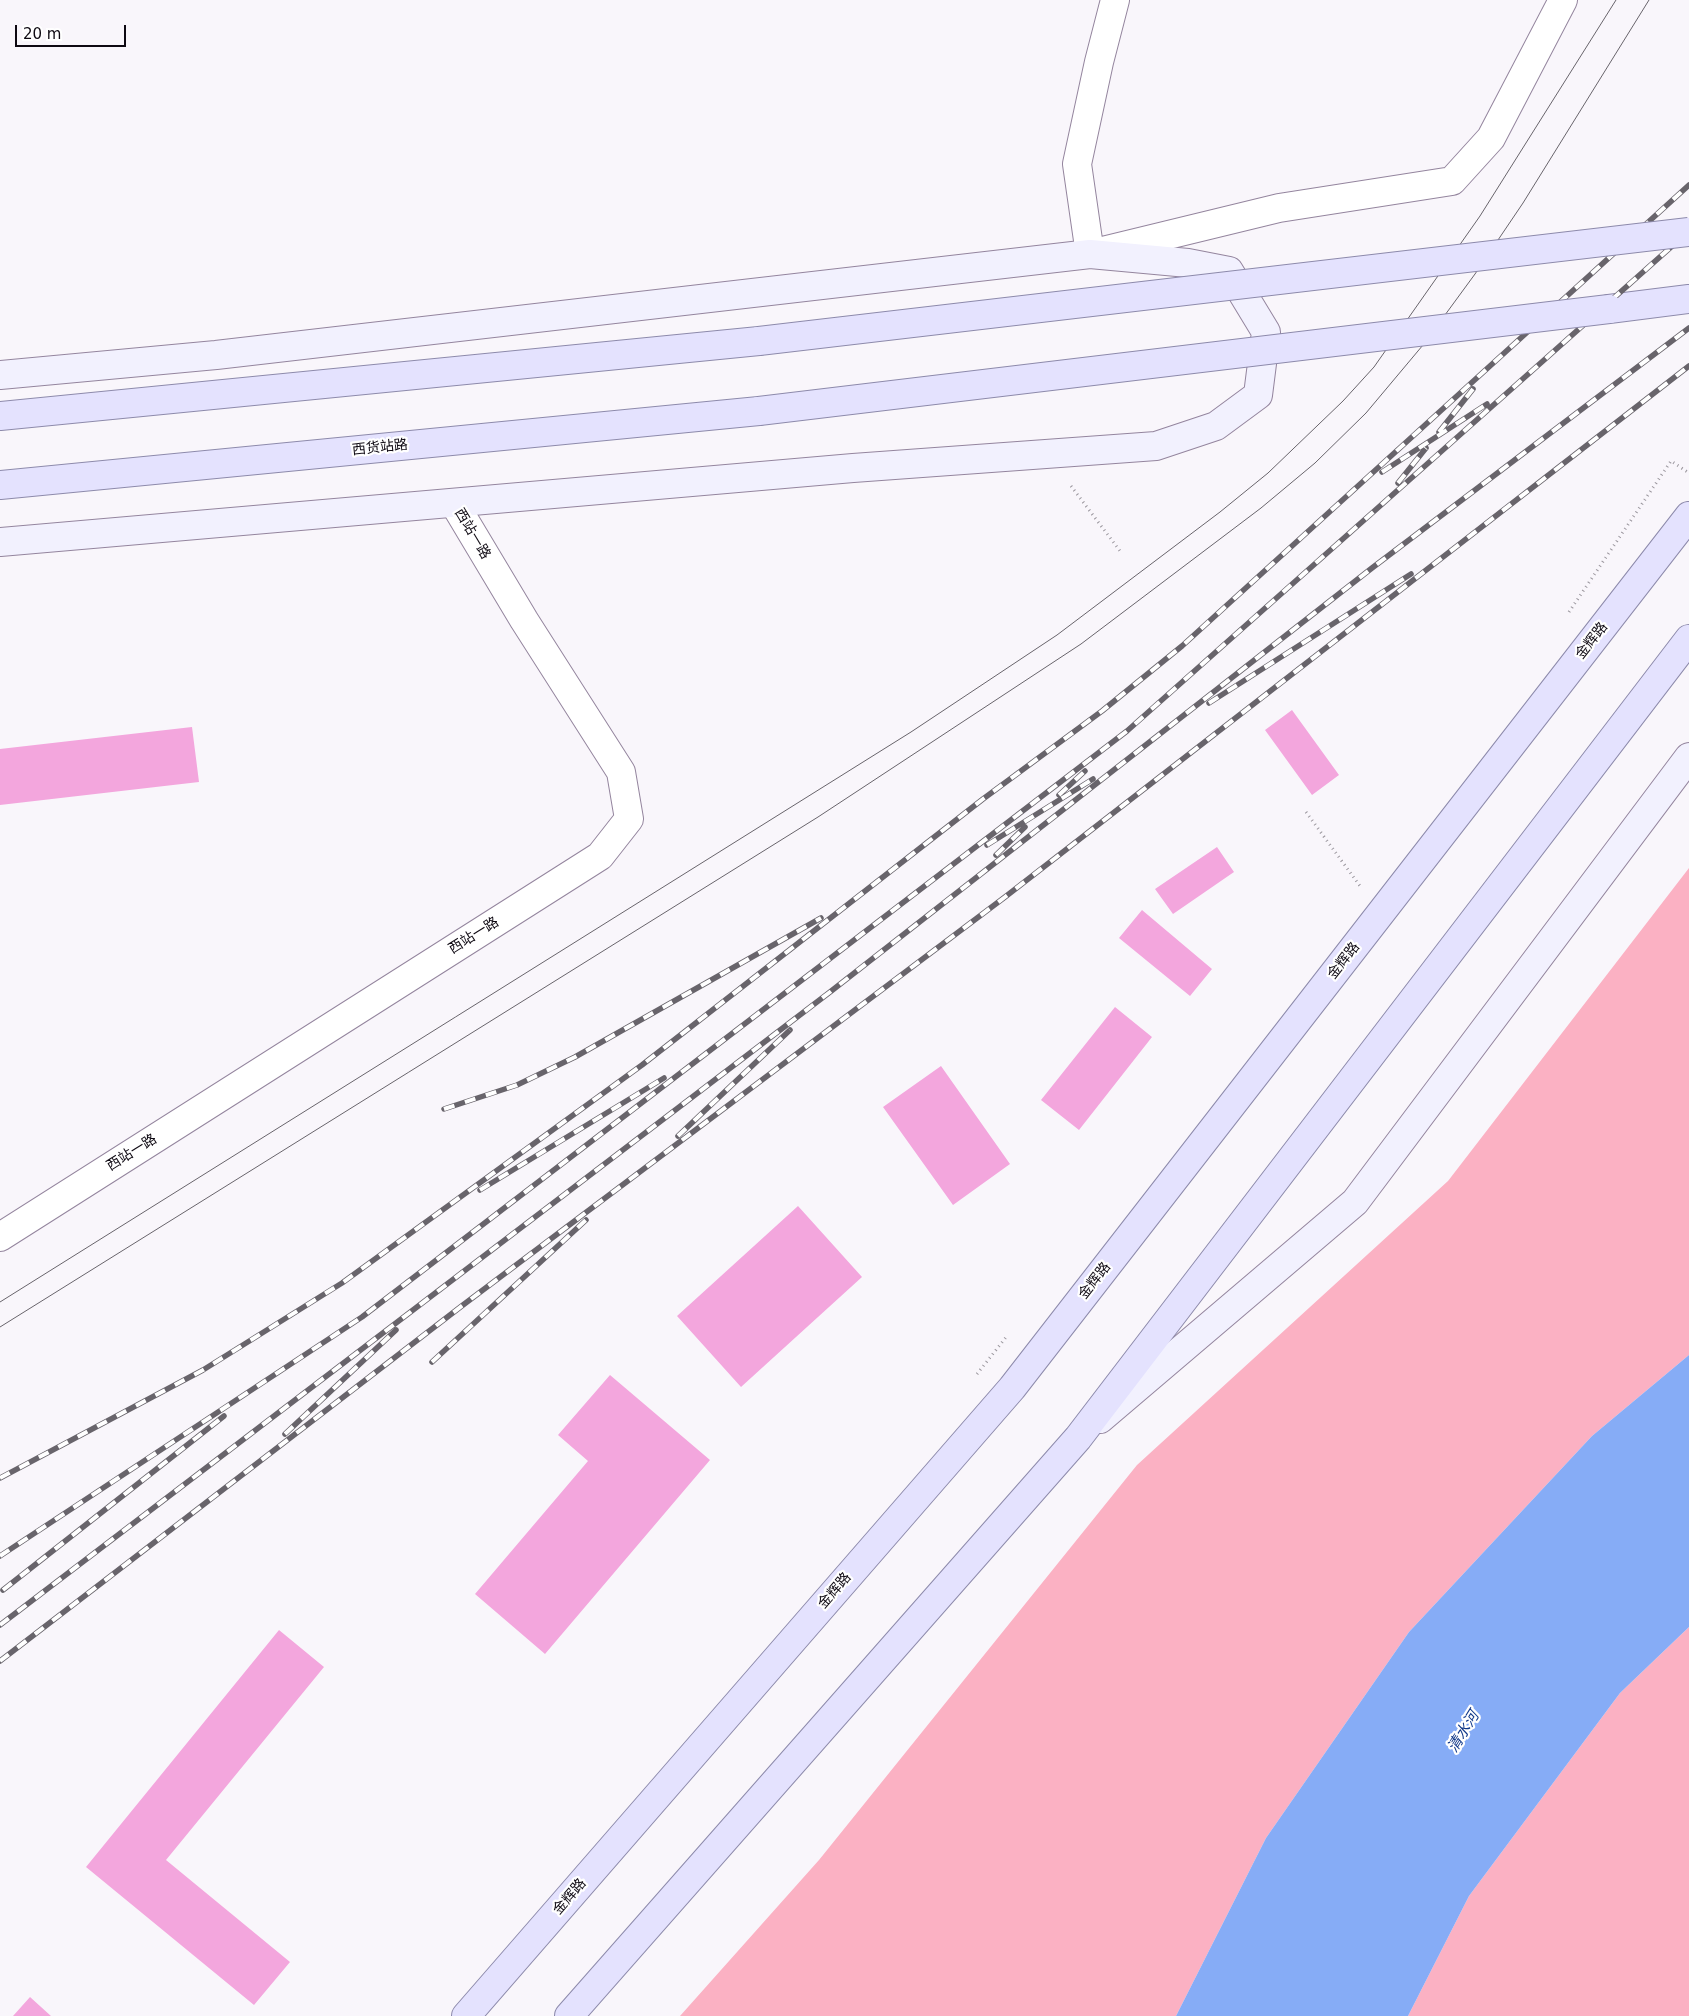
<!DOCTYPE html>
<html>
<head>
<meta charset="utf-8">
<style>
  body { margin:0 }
  #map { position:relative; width:1689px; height:2016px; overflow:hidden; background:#f9f6fb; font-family:"DejaVu Sans",sans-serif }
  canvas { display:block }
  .scale { position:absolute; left:15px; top:25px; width:111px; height:22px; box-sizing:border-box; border:2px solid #0e0912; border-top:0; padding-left:6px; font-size:15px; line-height:18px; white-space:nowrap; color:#0e0912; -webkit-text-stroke:4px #fff; paint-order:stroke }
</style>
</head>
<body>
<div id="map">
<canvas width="1689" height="2016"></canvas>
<div class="scale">20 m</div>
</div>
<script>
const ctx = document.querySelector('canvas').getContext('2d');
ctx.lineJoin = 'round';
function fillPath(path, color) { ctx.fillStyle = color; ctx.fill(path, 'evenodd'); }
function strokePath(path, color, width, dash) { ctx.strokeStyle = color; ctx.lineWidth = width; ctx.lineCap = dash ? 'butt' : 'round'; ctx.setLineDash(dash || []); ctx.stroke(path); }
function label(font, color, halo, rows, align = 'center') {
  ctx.font = font + ' "DejaVu Sans","Noto Sans SC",sans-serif'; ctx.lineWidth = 4.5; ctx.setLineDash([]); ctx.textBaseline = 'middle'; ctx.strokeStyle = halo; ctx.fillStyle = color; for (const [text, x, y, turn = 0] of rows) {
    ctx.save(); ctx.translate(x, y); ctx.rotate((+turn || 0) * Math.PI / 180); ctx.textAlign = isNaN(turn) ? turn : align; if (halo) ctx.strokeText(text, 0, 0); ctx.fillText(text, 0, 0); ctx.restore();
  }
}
const green = new Path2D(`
  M1689,868V1355L1592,1436L1409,1632L1266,1838L1176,2016H680L819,1860L1137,1465L1448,1181Z
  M1689,1627V2016H1408L1469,1896L1620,1693Z`);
const water = new Path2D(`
  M1689,1355V1627L1620,1693L1469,1896L1408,2016H1176L1266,1838L1409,1632L1592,1436Z`);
const building = new Path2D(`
  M1292,710L1339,775L1312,795L1265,730Z
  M192,727L199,782L0,805V749Z
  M1217,847L1234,872L1173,914L1155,889Z
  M1142,910L1212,969L1190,996L1119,938Z
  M1115,1007L1152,1037L1079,1130L1041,1100Z
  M941,1066L1010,1164L953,1205L883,1107Z
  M798,1206L862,1277L741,1387L677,1316Z
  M610,1375L710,1460L545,1654L475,1594L588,1461L558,1435Z
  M279,1630L324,1667L166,1860L290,1962L254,2005L86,1867Z
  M30,1997L51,2016H13Z`);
const path = new Path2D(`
  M1071,486L1120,551
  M1569,612L1671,461L1689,473
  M1306,812L1360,886
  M977,1374L1007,1336`);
const street = new Path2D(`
  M1115,0L1099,62L1077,164L1090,254L1279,208L1452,181L1491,138L1563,0
  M0,1237L600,856L629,819L621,772L524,620L454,503`);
const secondary = new Path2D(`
  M0,375L216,355L1090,254L1188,263L1229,271L1266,332L1258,395L1216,426L1156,446L853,468L0,542
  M1100,1419L1355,1202L1689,757`);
const primary = new Path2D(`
  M1609,309L1689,299
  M0,416L759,341
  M0,485L759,411
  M466,2016L1012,1388L1689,516
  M569,2016L1078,1438L1689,639`);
const tram = new Path2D(`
  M0,1302L911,732L1057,635L1220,512L1268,473L1343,401L1374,367L1480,216L1616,0
  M0,1327L818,817L1081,644L1261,508L1315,463L1366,413L1423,345L1475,274L1523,203L1649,0`);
const rail = new Path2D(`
  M1439,432L1473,389
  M1382,472L1487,404
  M1398,483L1426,448
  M1209,703L1411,574
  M1059,795L1085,771
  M987,845L1093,779
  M996,855L1025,827
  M444,1109L517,1085L575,1057L821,918
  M678,1136L790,1030
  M480,1190L664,1078
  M432,1362L586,1220
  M285,1434L396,1330
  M0,1478L203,1370L342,1283L642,1065L983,799L1102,711L1182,646L1689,185
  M0,1556L362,1317L1127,731L1689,231
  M3,1590L224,1416
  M0,1625L830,992L1372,568L1689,328
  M0,1661L463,1305L1005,897L1689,366`);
const primaryBridge = new Path2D(`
  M759,341L1689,232
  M759,411L1609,309`);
const streetNames = [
  ["西货站路",380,448,-6],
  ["西站一路",472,534,59],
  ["金辉路",1592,641,-52],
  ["西站一路",474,936,-32],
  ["金辉路",1344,961,-52],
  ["西站一路",132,1153,-32],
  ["金辉路",1095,1281,-52],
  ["金辉路",835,1591,-49],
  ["金辉路",570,1897,-49]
];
const waterNames = [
  ["清水河",1464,1732,-58]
];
fillPath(green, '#fbb1c3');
fillPath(water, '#86acf6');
fillPath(building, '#f3a6dd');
strokePath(street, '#94859e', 30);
strokePath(secondary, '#94859e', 30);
strokePath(primary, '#8d8aab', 30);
strokePath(path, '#9b979e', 3, [1, 4]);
strokePath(street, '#fff', 28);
strokePath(secondary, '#f2f1fe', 28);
strokePath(primary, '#e4e2fe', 28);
strokePath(tram, '#68646b', 1);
strokePath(rail, '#68646b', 5.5);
strokePath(rail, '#fff', 4, [11]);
strokePath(primaryBridge, '#8d8aab', 30, []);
strokePath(primaryBridge, '#e4e2fe', 28);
label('14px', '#0e0912', '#fff', streetNames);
label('italic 15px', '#0f3789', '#fff', waterNames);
</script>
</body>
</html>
